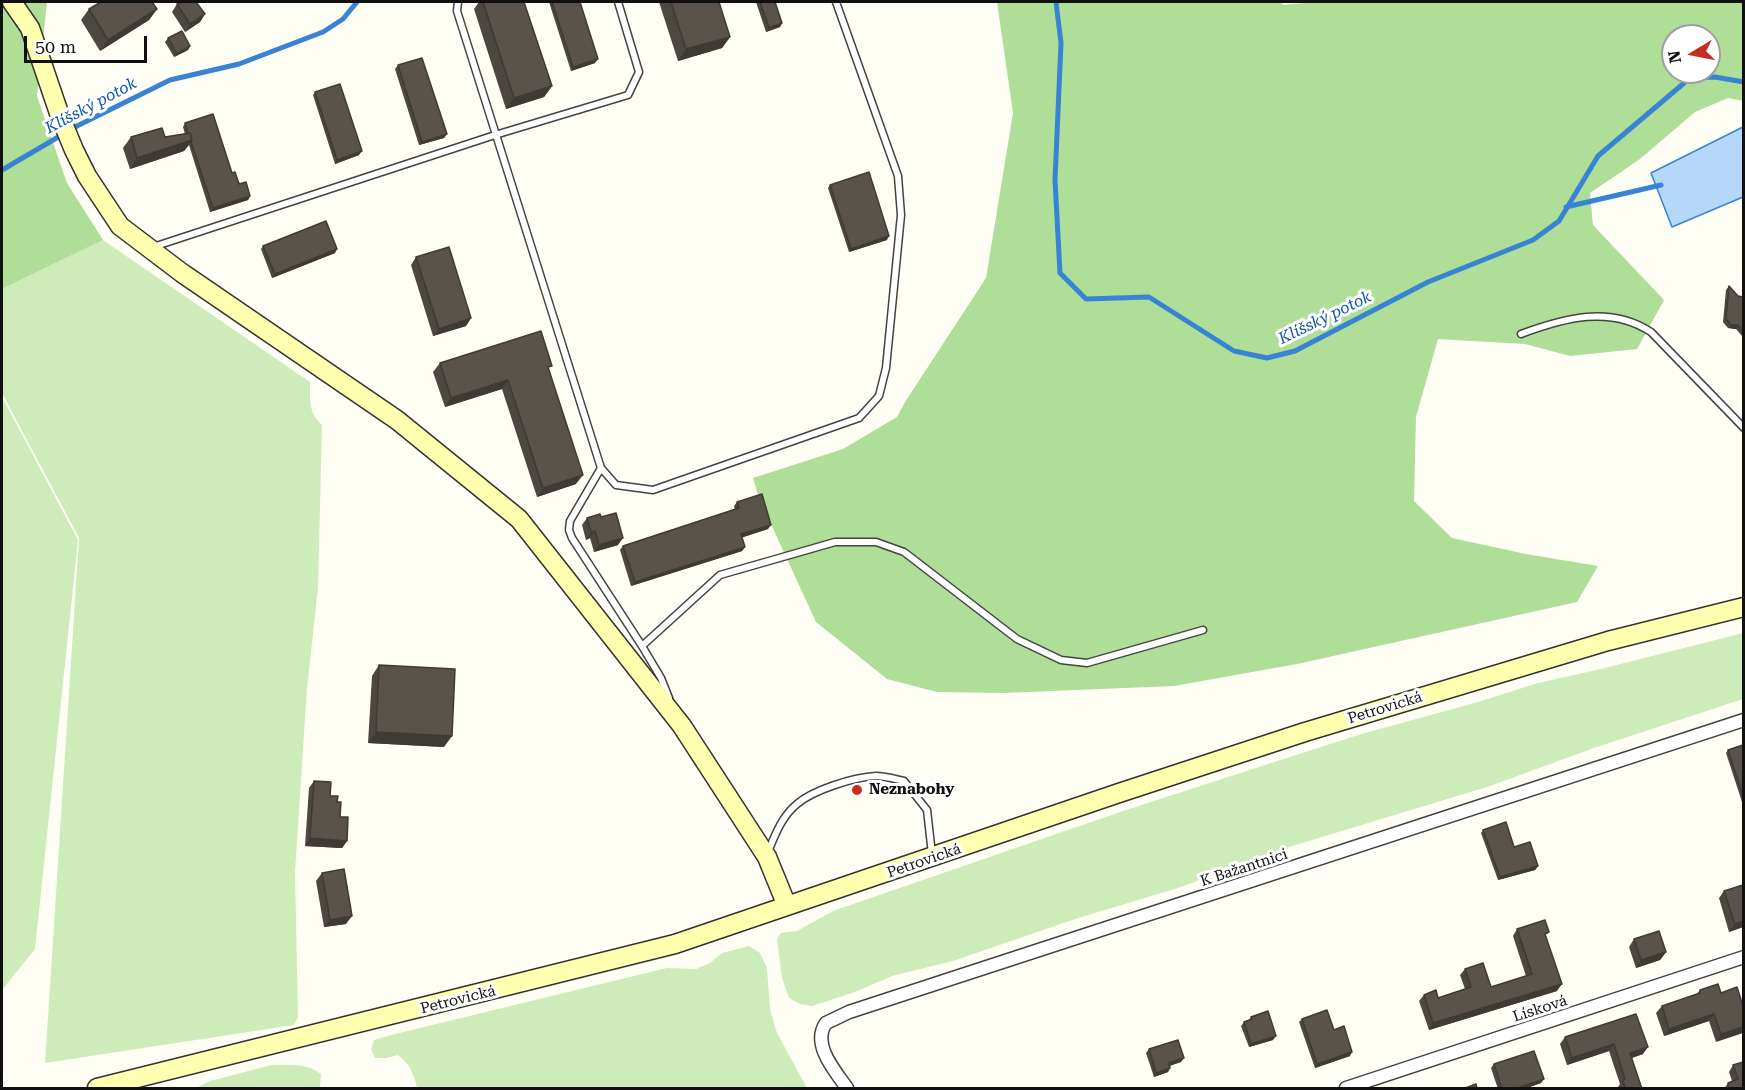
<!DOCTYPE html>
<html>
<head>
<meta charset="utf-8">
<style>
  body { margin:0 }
  #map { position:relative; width:1745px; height:1090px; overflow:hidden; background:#fffef4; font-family:"Roboto Serif",serif }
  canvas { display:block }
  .frame { position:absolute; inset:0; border:3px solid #101010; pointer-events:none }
  .north { position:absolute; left:1661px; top:24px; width:60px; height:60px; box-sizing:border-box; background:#fff; border:2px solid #9f9f9f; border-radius:50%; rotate:260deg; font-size:16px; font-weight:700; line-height:24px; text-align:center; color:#101010 }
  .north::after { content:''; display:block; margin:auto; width:21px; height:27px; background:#c92d20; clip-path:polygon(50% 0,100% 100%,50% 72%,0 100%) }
  .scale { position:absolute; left:24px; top:36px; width:123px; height:27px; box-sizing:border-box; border:3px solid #101010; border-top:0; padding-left:8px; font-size:18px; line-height:21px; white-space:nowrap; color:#101010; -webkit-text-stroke:4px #fff; paint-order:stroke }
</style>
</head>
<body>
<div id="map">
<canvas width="1745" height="1090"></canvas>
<div class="frame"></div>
<div class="north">N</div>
<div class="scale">50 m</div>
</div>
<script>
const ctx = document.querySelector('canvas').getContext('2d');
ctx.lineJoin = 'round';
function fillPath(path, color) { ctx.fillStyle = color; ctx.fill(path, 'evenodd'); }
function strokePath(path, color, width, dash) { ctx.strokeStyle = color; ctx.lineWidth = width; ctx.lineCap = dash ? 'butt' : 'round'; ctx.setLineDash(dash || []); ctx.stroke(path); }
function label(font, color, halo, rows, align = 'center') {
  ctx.font = font + ' "Roboto Serif",serif'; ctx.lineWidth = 6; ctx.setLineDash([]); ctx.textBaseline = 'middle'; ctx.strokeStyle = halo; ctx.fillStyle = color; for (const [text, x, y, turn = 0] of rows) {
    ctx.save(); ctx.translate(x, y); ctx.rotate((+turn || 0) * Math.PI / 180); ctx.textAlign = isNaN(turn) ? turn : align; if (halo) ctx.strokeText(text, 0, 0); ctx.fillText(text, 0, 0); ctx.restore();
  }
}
const green = new Path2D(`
  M103,240L310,382C310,399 308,412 322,425L318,588L307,688L295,872L298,1017L294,1025L45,1063L79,538L2,393V289Z
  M2,397L78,540L35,949L2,990Z
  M1743,633V699L1594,748L1487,787L1289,847L1178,888L1075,919L953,961L892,976L855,992L812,1006L800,1004L789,998L782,978L777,939L781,933L797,931L833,911L1126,810L1358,735L1478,702L1538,683L1601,669Z
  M749,946L760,953L767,968L770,1009L777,1033L807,1088H417C414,1074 410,1064 398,1055L387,1058H375L371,1049L374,1040L391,1035L667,968L696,969L710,963L722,953Z
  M272,1065C290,1065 306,1063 321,1074L320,1088H196L210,1081Z`);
const forest = new Path2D(`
  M2,2H47L37,96L67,183L103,240L2,289Z
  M997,2H1281L1283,5L1315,2H1743V101L1728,98L1695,112L1640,159L1590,193L1593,225L1664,300L1637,349L1570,356L1525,344L1438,339L1416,417L1414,501L1452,538L1526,554L1598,566L1577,602L1297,664L1174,686L1003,693L937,692L887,679L816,622L759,498L753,478L843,449L897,417L905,402L986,278L1013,113ZM1673,36H1709V72H1673Z`);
const water = new Path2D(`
  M1743,127V197L1672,227L1651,173Z`);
const stream = new Path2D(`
  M1056,2L1061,43L1055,180L1060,273L1086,299L1149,297L1234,351L1267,358L1295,351L1428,282L1533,240L1559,221L1598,156L1690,78L1715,77L1744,82
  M2,170L77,126L170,80L239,64L323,32L343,19L357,2
  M1566,207L1661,185`);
const lane = new Path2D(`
  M458,2L457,11L601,468L616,485L653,490L859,418L879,396L886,368L901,215L898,176L836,2
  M153,247L495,135L628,95L639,72L618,2
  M1521,334C1564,318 1610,305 1651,332L1744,428
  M601,468L570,521L569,530L572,538L642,646L661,678L669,698
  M642,646L720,575L835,542H876L904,552L1017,639L1061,660L1087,663L1203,630
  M768,852C775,835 782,816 797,804C813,790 854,777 876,776C885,776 895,779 904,781L927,810L932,854`);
const street = new Path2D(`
  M847,1088C835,1071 811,1044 826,1023L849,1012L1744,720
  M1346,1088L1744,957`);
const secondary = new Path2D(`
  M12,2L30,28L60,116L74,150L87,176L120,226L182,273L397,420L519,519L682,726L767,857L787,906
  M97,1088L675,944L1119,793L1305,732L1608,641L1744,607`);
const wall = new Path2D(`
  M479,2H524L552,86L544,97L506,109L474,9Z
  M549,2H580L595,63L571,71Z
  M659,2H719L730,37L722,48L678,61Z
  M756,2H775L782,23L780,27L766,32Z
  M177,4L205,14L200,22L185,32L172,12Z
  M89,9H157L149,20L100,51L81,20Z
  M168,38L190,46L188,50L174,57L165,42Z
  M398,65L447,134L444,138L419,145L395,69Z
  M315,92L359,155L335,164L313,95Z
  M185,123L232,173L250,196L248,200L210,212L189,145L184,151L130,169L123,148L131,137H165L185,134L183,127Z
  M830,185L887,240L849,252L828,188Z
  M263,246L335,253L272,278L261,249Z
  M416,257L471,318L466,326L433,336L411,265Z
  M1729,286L1738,296L1743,297V337L1742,336L1736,329L1728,328L1723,322L1726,290Z
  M440,363L549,370L576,484L537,497L502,389L445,407L433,372Z
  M737,502L768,529L742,537L745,547L742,551L631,586L620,550L623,546L735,510L734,506Z
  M601,517L618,545L594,552L590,538L586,540L582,525L587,518Z
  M379,665L444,747L368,743L372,676Z
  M1743,745V802H1742L1726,753L1728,750Z
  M314,781L337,802L340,817L347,841L342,848L305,846L309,788Z
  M1483,830L1514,847L1538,866L1535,870L1498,880L1481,833Z
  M322,873L346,924L324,927L316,881Z
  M1724,891L1743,927L1729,932L1719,898Z
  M1517,929L1546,936L1557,991L1429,1030L1419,1001L1424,995L1438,998L1465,989L1460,975L1465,969L1491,987L1526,976L1513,936Z
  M1634,939L1666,952L1660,960L1636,968L1629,947Z
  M1700,990L1721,993L1743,1006L1716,1042L1709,1021L1664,1036L1656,1013L1662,1006L1697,994Z
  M1636,1014L1643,1054L1632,1058L1642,1089H1618V1087L1620,1084L1609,1051L1567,1065L1560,1044L1565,1037Z
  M1251,1017L1273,1040L1249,1047L1241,1026L1244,1022L1249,1020Z
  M1302,1019L1334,1030L1350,1056L1315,1068L1299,1022Z
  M1149,1049L1181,1062L1169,1066L1170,1068L1168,1072L1154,1077L1146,1053Z
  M1494,1064L1541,1083L1524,1089H1498L1491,1068Z
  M1733,1065L1743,1089H1724L1728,1083L1732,1081L1729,1072Z`);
const shadedWall = new Path2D(`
  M157,9L149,20L100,51L108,40Z
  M205,14L200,22L185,32L190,24Z
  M782,23L780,27L766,32L769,28Z
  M730,37L722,48L678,61L686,49Z
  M190,46L188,50L174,57L177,54Z
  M598,59L595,63L571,71L573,67Z
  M552,86L544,97L506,109L514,98Z
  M447,134L444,138L419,145L422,142Z
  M192,140L184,151L130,169L137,158Z
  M362,151L359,155L335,164L337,160Z
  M250,196L248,200L210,212L213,208Z
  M889,236L887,240L849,252L851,249Z
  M337,249L335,253L272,278L275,274Z
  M471,318L466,326L433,336L439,329Z
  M1731,325H1738L1736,329L1728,328Z
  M508,380L502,389L445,407L451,398Z
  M583,475L576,484L537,497L543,488Z
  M771,525L768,529L738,539L741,534Z
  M595,531L590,538L586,540L591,532Z
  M623,538L618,545L594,552L599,545Z
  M745,547L742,551L631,586L635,582Z
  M376,732L452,736L444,747L368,743Z
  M310,838L347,841L342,848L305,846Z
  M1538,866L1535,870L1498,880L1500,877Z
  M352,916L346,924L324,927L330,920Z
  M1743,921V927L1729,932L1735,924Z
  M1666,952L1660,960L1636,968L1641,960Z
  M1562,984L1557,991L1429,1030L1433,1023Z
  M1714,1014L1709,1021L1664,1036L1669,1029Z
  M1743,1027V1033L1716,1042L1721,1034Z
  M1276,1036L1273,1040L1249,1047L1251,1044Z
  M1614,1044L1609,1051L1567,1065L1572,1058Z
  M1648,1047L1643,1054L1625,1060L1630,1053Z
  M1352,1052L1350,1056L1315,1068L1317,1064Z
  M1184,1058L1181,1062L1166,1067L1169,1063Z
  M1170,1068L1168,1072L1154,1077L1156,1073Z
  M1544,1079L1541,1083L1524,1089H1515Z`);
const building = new Path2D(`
  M101,2H152L157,9L108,40L89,9Z
  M181,2H196L205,14L190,24L177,4Z
  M483,2H524L552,86L514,98Z
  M552,2H580L598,59L573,67Z
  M671,2H719L730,37L686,49Z
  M760,2H775L782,23L769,28Z
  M182,31L190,46L177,54L168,38Z
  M422,58L447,134L422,142L398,65Z
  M340,84L362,151L337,160L315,92Z
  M213,114L232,173L235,172L239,184L246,182L250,196L213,208L191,142L192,140L190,133H188L185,123Z
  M162,128L165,137L190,133L192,140L137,158L131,137Z
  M869,172L889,236L851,249L830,185Z
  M326,221L337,249L275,274L263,246Z
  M449,247L471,318L439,329L416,257Z
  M1729,286L1738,296L1743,297V331L1738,325H1731L1726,319Z
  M541,331L552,366L548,367L583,475L543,488L508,380L451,398L440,363Z
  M762,494L771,525L741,534L745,547L635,582L623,546L739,508L737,502Z
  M616,513L623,538L599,545L595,531L591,532L587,518L600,514L601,517Z
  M379,665L455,669L452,736L376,732Z
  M1743,745V796L1728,750Z
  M314,781L331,782L330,796H338L337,802H341L340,817H348L347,841L310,838Z
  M1506,822L1514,847L1530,842L1538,866L1500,877L1483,830Z
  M344,869L352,916L330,920L322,873Z
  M1743,885V921L1735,924L1724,891Z
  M1545,920L1549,932L1545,934L1562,984L1433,1023L1424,995L1436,990L1438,998L1471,987L1465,969L1483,963L1491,987L1532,974L1517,929Z
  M1659,931L1666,952L1641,960L1634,939Z
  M1718,984L1721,993L1737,987L1743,1006V1027L1721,1034L1714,1014L1669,1029L1662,1006L1700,993V990Z
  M1327,1010L1334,1030L1344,1026L1352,1052L1317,1064L1302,1019Z
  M1268,1011L1276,1036L1251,1044L1244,1022L1252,1019L1251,1017Z
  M1636,1014L1648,1047L1630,1053L1642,1089H1625L1623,1080L1625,1079L1614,1044L1572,1058L1565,1037Z
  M1178,1040L1184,1058L1169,1063L1170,1068L1156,1073L1149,1049Z
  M1534,1051L1544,1079L1515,1089H1502L1494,1064Z
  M1743,1062V1089H1729L1728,1083L1738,1079L1733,1065Z
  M1476,1084L1477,1089H1463Z`);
const markers = [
  [857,790,6,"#c92d20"]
];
const streetNames = [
  ["Petrovická",1385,708,-17],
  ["Petrovická",924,861,-19],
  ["K Bažantnici",1244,868,-18],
  ["Petrovická",458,1000,-14],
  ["Lísková",1540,1009,-18]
];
const poiNames = [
  ["Neznabohy",869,790]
];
const waterNames = [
  ["Klíšský potok",91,106,-28],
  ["Klíšský potok",1325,318,-26]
];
fillPath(green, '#ceecba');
fillPath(forest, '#afde99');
fillPath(water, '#b5d7f9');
strokePath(water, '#3883d4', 1.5);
strokePath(stream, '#3883d4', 5);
strokePath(lane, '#434343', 9);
strokePath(street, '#434343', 15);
strokePath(secondary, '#323232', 21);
strokePath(lane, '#fff', 6);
strokePath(street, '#fff', 12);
strokePath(secondary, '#feffaf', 18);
fillPath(wall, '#4d4741');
fillPath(shadedWall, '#3f3a35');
fillPath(building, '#5a534c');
strokePath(building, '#3f3a35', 1.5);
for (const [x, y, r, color] of markers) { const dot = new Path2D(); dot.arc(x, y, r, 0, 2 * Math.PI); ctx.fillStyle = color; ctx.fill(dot); strokePath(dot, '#fff', 2); }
label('15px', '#101010', '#fff', streetNames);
label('bold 15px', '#101010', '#fff', poiNames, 'left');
label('italic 16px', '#1154aa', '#fff', waterNames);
</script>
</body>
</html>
